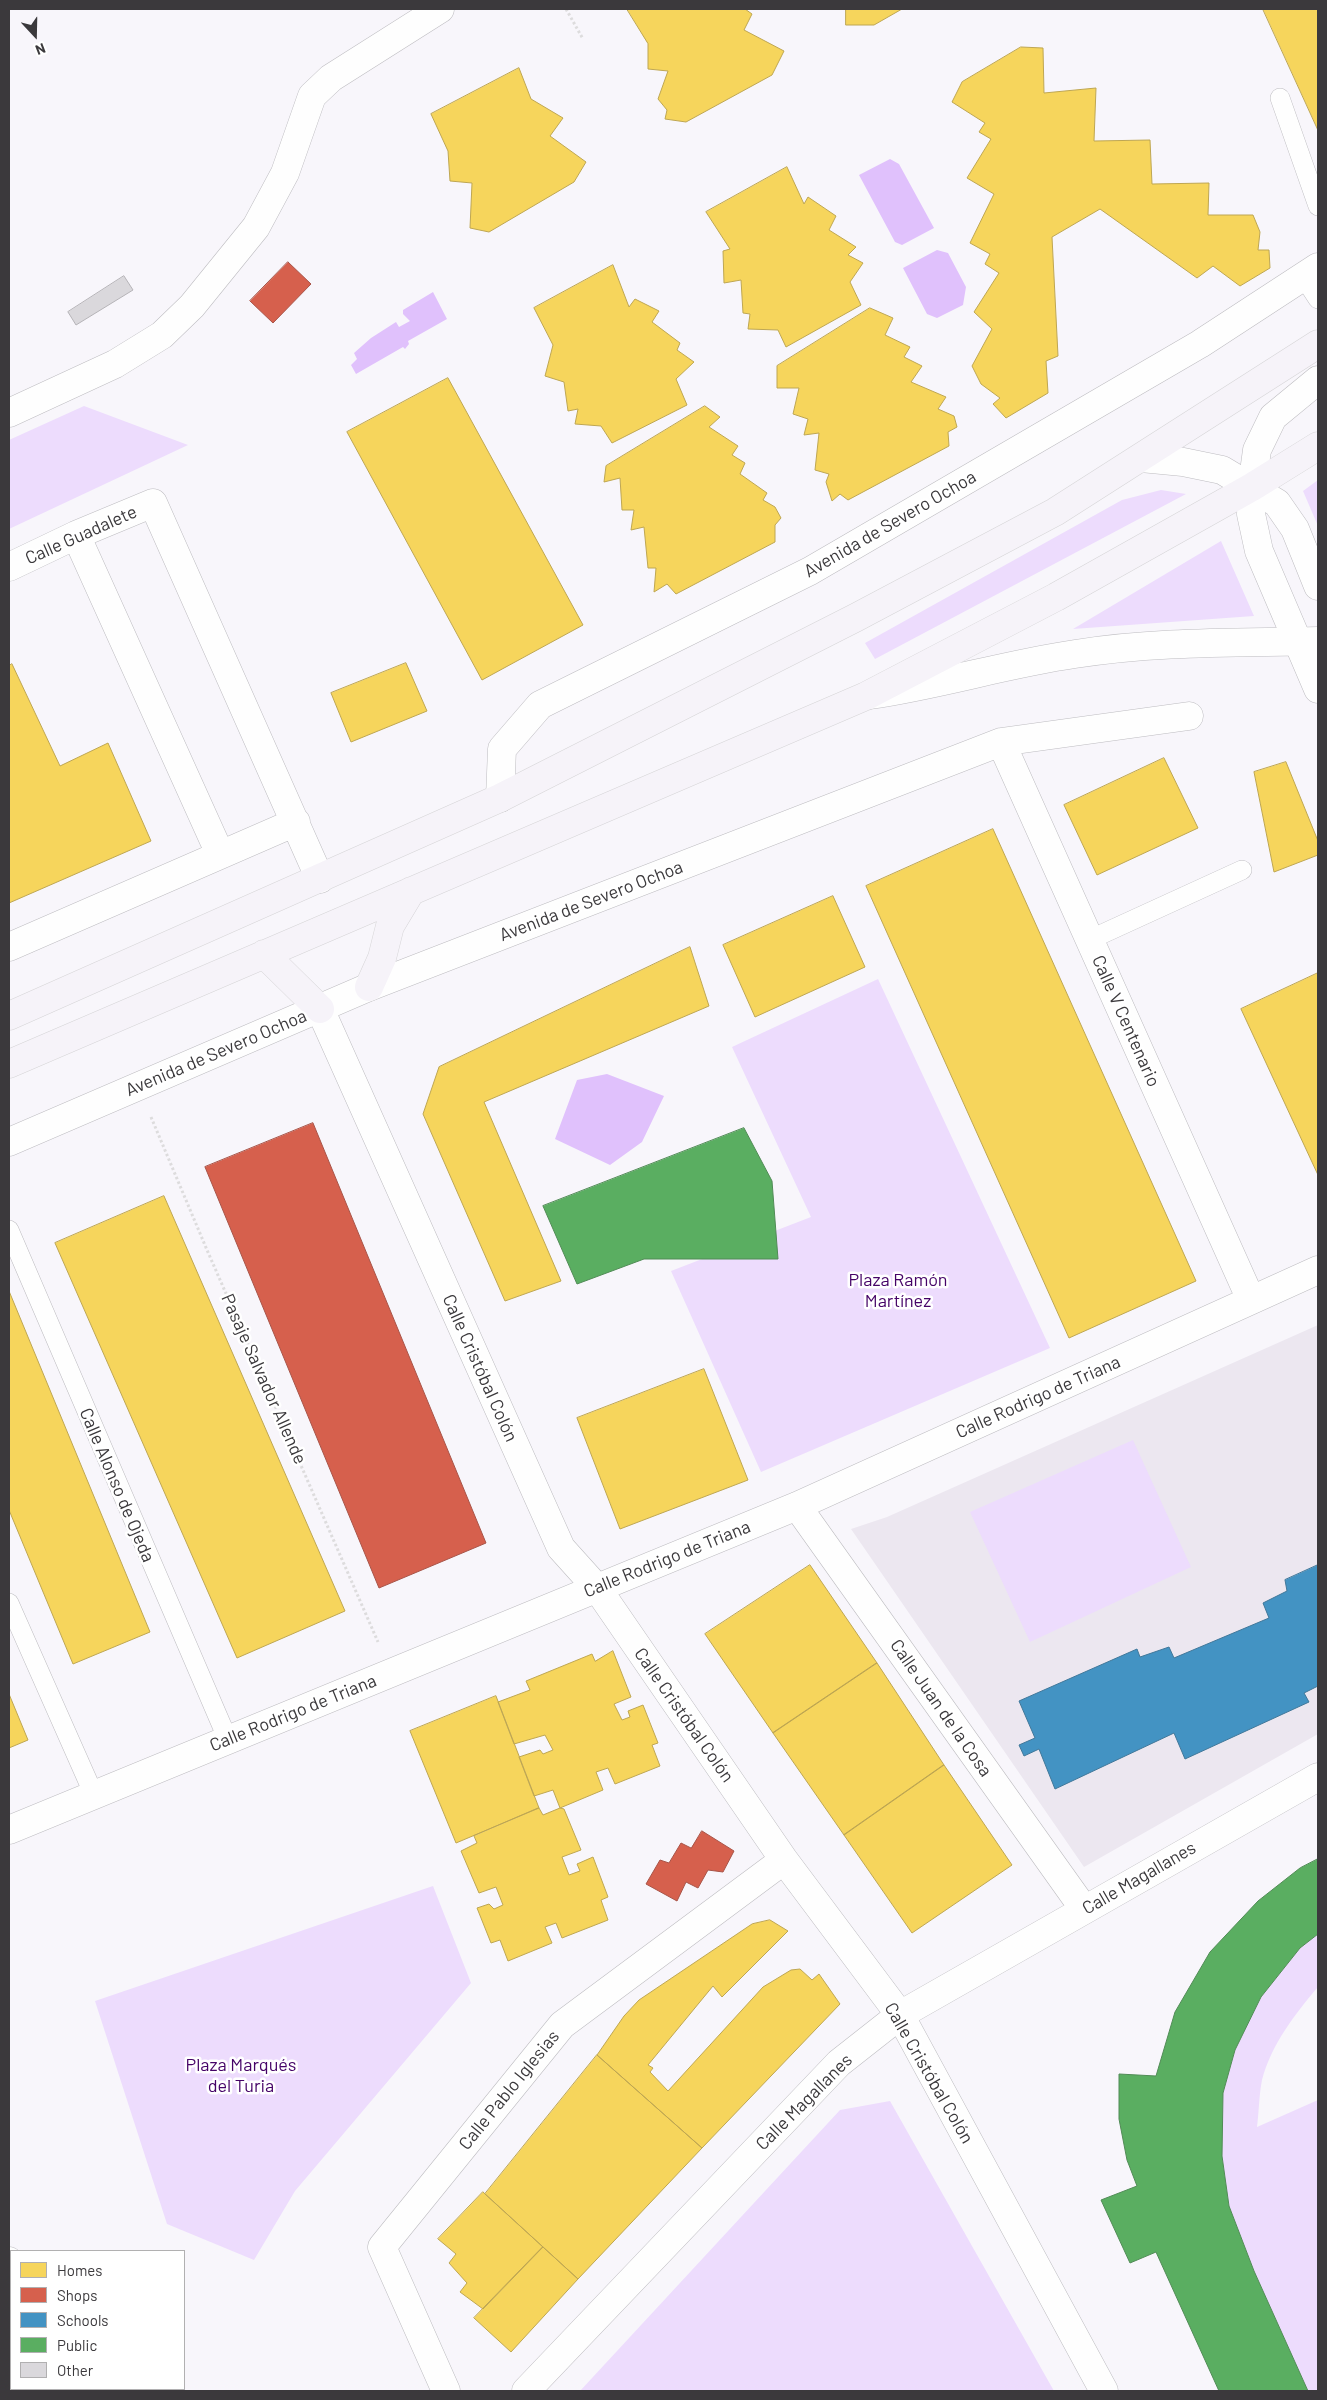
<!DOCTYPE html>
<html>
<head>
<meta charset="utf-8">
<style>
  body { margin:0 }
  #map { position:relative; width:1327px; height:2400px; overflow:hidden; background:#f8f6fb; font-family:Barlow,sans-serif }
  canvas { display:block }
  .frame { position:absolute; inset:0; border:10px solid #3b393c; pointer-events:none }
  .legend { position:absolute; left:10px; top:2250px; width:175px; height:140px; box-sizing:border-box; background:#fff; border:1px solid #b1b0b1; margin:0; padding:6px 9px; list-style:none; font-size:15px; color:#3b393c }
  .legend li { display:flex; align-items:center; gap:10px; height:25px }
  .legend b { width:25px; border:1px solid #b1b0b1 }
  .north { position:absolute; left:10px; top:10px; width:50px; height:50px; -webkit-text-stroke:4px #fff; paint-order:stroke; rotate:159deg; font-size:14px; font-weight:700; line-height:20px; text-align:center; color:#3b393c }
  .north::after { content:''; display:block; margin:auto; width:18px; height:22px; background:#3b393c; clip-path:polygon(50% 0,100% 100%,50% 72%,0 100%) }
</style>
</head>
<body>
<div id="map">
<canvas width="1327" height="2400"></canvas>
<div class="frame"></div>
<ul class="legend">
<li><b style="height:14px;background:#f6d55c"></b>Homes</li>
<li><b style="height:14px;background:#d6604d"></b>Shops</li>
<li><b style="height:14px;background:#4393c3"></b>Schools</li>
<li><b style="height:14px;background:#5aae61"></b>Public</li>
<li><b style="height:14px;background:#dad8dc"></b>Other</li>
</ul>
<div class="north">N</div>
</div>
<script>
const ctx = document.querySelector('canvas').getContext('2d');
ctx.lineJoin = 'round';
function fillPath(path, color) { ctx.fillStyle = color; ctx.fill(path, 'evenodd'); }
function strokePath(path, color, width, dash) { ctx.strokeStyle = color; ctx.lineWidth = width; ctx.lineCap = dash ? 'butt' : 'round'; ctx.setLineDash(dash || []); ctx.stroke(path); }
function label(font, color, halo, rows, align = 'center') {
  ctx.font = font + ' Barlow,sans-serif'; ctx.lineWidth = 5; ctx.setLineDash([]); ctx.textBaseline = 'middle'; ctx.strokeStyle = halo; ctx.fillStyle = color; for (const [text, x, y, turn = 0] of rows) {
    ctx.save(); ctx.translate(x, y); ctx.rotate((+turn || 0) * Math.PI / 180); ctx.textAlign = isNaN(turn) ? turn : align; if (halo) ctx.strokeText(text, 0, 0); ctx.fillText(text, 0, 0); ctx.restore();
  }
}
const built = new Path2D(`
  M1318,1325V1734L1084,1867L851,1529L887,1517Z`);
const green = new Path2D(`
  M84,406L188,445L9,529V440Z
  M1318,480V526L1303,491Z
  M1161,490L1186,494L875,659L865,643L1122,500Z
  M1221,541L1254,616L1073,629Z
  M878,979L1050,1348L761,1472L671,1271L811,1217L732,1047Z
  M1133,1440L1191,1567L1030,1642L970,1512Z
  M433,1886L471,1983L295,2191L254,2260L167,2224L95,2001Z
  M1318,1934V1987C1295,2014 1271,2045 1262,2080C1259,2095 1259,2112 1257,2127L1318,2100V2391H1308L1254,2271L1229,2206L1222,2156L1223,2093L1235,2050L1261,1997L1300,1948Z
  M890,2101L1054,2391H580L840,2110Z`);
const water = new Path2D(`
  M890,159L899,164L934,228L902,245L895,242L859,175Z
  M937,250L948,253L966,287L963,305L937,318L927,314L903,268Z
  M433,292L447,319L408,341L409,344L405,349L403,347L356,374L351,365L357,359L354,353L371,338L396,322L399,327L410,321L403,314V310Z
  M607,1074L664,1096L642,1142L610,1165L555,1139L577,1080Z`);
const homes = new Path2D(`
  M627,9H745L752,14L744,30L784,51L772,75L686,122L665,119L667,110L658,99L668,71L648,69V44Z
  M846,9H902L874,25H846Z
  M1263,9H1318V130Z
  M1021,47L1043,48L1044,93L1096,88L1094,141L1150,140L1152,184L1209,183L1208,215H1253L1260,232L1258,250H1269L1270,268L1240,286L1213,266L1197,278L1100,209L1052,237L1058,356L1046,361L1048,393L1006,418L993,404L1000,398L981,384L972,366L992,329L974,312L999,273L985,264L990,254L970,243L994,194L967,178L991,139L979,132L985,123L952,102L962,82Z
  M519,68L531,99L563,118L550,136L586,162L574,182L489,232L470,228L472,183L450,181L448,151L431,114Z
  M787,167L804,204L808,197L836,216L829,230L856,247L848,255L863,263L850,282L861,305L786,347L778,330L748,329L750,314L743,313L741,280L724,283L723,251L730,249L706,212Z
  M613,265L629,307L635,299L659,311L652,322L680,343L677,350L694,362L676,379L687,405L612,443L601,426L575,424L578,409L568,411L564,382L545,376L553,345L534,308Z
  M870,308L893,318L885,335L910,347L904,357L922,366L911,382L946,397L938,409L954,416L957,427L948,432L949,446L848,500L840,494L832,501L826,482L829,474L815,470L819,433L804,435L808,419L793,414L799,388H777V366Z
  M448,378L583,625L482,680L347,432Z
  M705,406L720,417L709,427L738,446L732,455L745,463L740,474L767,493L763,500L775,507L781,518L775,525V542L676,594L667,584L654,592L656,568H648L644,527L631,530L634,510H622L620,478L604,482L606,466Z
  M406,663L427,711L351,742L331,693Z
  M12,664L60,766L108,743L151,841L9,903V666Z
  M1164,758L1198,828L1097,875L1064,805Z
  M1286,762L1318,841V855L1274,872L1254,772Z
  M993,829L1196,1281L1069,1338L866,886Z
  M833,896L865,967L755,1017L723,945Z
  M690,947L709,1006L484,1102L561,1281L505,1301L423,1114L439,1067Z
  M1318,973V1175L1241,1009Z
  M164,1196L345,1611L237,1658L55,1243Z
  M9,1291L150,1632L73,1664L9,1510Z
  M704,1369L748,1480L620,1529L577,1418Z
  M810,1565L877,1663L773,1733L705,1634Z
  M613,1651L631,1697L614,1704L622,1720L630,1717L628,1711L643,1705L658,1743L652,1745L660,1766L615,1784L608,1768L596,1772L603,1790L560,1808L553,1790L534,1796L519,1757L540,1750L543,1754L553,1750L545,1735L514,1744L498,1702L530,1690L526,1681L592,1654L595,1661Z
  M877,1663L944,1765L844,1835L773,1733Z
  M9,1694L28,1740L9,1748Z
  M496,1696L539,1808L456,1843L410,1731Z
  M944,1765L1012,1865L912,1933L844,1835Z
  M539,1808L543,1815L560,1808L564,1809L581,1850L562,1857L569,1875L580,1871L577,1864L593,1857L608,1897L601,1900L608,1920L562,1938L556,1923L545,1927L552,1943L508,1961L500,1940L491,1943L477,1908L489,1904L494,1909L503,1905L496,1887L479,1893L461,1851L477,1843L474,1836Z
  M770,1920L788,1931L722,1997L713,1986L648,2065L653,2068L650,2072L668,2091L763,1987L791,1970L800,1969L812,1980L819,1974L840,2004L702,2148L597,2055L624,2016L639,2000L752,1924Z
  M597,2055L702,2148L578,2279L485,2194Z
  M483,2192L543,2247L483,2309L460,2292L467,2283L449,2263L456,2254L438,2239Z
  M543,2247L578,2279L511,2352L474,2318Z`);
const shops = new Path2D(`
  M288,262L311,284L273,323L250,301Z
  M313,1123L486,1543L379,1588L205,1167Z
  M702,1831L734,1851L723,1872L708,1870L698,1888L686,1882L677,1901L646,1884L660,1860L669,1863L681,1843L691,1848Z`);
const schools = new Path2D(`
  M1318,1565V1686L1304,1693L1309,1702L1185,1759L1174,1733L1055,1789L1039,1749L1024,1756L1019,1745L1035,1738L1019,1701L1137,1649L1140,1657L1169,1647L1174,1658L1269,1618L1263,1603L1287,1591L1285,1580Z`);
const public = new Path2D(`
  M744,1128L772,1181L778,1259H644L577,1284L543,1206Z
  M1318,1859V1934L1300,1948L1261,1997L1235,2050L1223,2093L1222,2156L1229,2206L1254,2271L1308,2391H1219L1156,2252L1130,2263L1101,2200L1137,2186L1127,2160L1119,2119V2074L1156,2076L1175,2012L1210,1952L1258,1901L1300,1868Z`);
const building = new Path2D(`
  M124,276L133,290L76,325L68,312Z`);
const path = new Path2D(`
  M566,9L583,39
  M151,1117L207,1250L378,1642`);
const service = new Path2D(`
  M1280,98L1318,206
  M1303,276L1318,299
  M1089,940L1242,870
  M9,1230L228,1740
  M9,1603L94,1795`);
const pedestrian = new Path2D(`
  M9,413L115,364L162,335L192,306L256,227L285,173L312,96L331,78L440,9`);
const minor = new Path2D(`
  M76,535L220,854
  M9,567L76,535L153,503L320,879
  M870,695C939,685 1006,664 1075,654C1155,641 1237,643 1318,641
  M1001,742L1251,1300
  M500,798L502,749L540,705L810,571L1200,344L1318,267
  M9,947L296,822
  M320,1009L561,1548L597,1588L784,1860L900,2015L1104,2391
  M9,1142L369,987L1001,742L1189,716
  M797,1506L1084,1909
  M9,1830L797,1506L1318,1270
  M9,2261L11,2266
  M446,2391L382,2247L562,2025L784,1860
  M526,2391L839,2063L900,2015L1318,1777`);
const secondary = new Path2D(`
  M1318,380L1273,417L1257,450L1252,487L1251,514L1259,551L1318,689
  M1141,458L1183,462L1222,470L1277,503L1295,529L1318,586`);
const primary = new Path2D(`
  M264,954L320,1009
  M369,987L382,958L390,926L411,891
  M9,1016L500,798L855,618L1055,512L1318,344
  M9,1064L866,696L1056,597L1252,487L1318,446`);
const streetNames = [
  ["Avenida de Severo Ochoa",890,524,-30],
  ["Calle Guadalete",81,535,-24],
  ["Avenida de Severo Ochoa",591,901,-21],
  ["Calle V Centenario",1126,1021,66],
  ["Avenida de Severo Ochoa",216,1053,-23],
  ["Calle Cristóbal Colón",480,1368,66],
  ["Pasaje Salvador Allende",264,1379,66],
  ["Calle Rodrigo de Triana",1038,1397,-24],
  ["Calle Alonso de Ojeda",117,1485,67],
  ["Calle Rodrigo de Triana",667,1559,-22],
  ["Calle Juan de la Cosa",941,1708,55],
  ["Calle Rodrigo de Triana",293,1713,-22],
  ["Calle Cristóbal Colón",684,1715,55],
  ["Calle Magallanes",1139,1878,-30],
  ["Calle Cristóbal Colón",929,2073,60],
  ["Calle Pablo Iglesias",509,2090,-51],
  ["Calle Magallanes",804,2102,-45]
];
const parkNames = [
  ["Plaza Ramón",898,1280],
  ["Martínez",898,1301],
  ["Plaza Marqués",241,2065],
  ["del Turia",241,2086]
];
fillPath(built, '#ece7f0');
fillPath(green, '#eddcfd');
fillPath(water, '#e0c1fc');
fillPath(homes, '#f6d55c');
strokePath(homes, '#bea652', 1);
fillPath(shops, '#d6604d');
strokePath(shops, '#a85448', 1);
fillPath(schools, '#4393c3');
strokePath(schools, '#41789a', 1);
fillPath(public, '#5aae61');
strokePath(public, '#518b56', 1);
fillPath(building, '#dad8dc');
strokePath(building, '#b5b3b7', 1);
strokePath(service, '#bdbcc0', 20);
strokePath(pedestrian, '#bdbcc0', 29);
strokePath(minor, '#bdbcc0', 29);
strokePath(secondary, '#bdbcc0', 29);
strokePath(primary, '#d5d4d6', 29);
strokePath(path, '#dddcdd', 3, [2.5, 2.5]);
strokePath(service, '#fefefe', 19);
strokePath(pedestrian, '#fefefe', 28);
strokePath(minor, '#fefefe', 28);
strokePath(secondary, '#fefefe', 28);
strokePath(primary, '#f6f3f9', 28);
label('18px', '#3b393c', '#fff', streetNames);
label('18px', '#450367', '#fff', parkNames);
</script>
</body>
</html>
